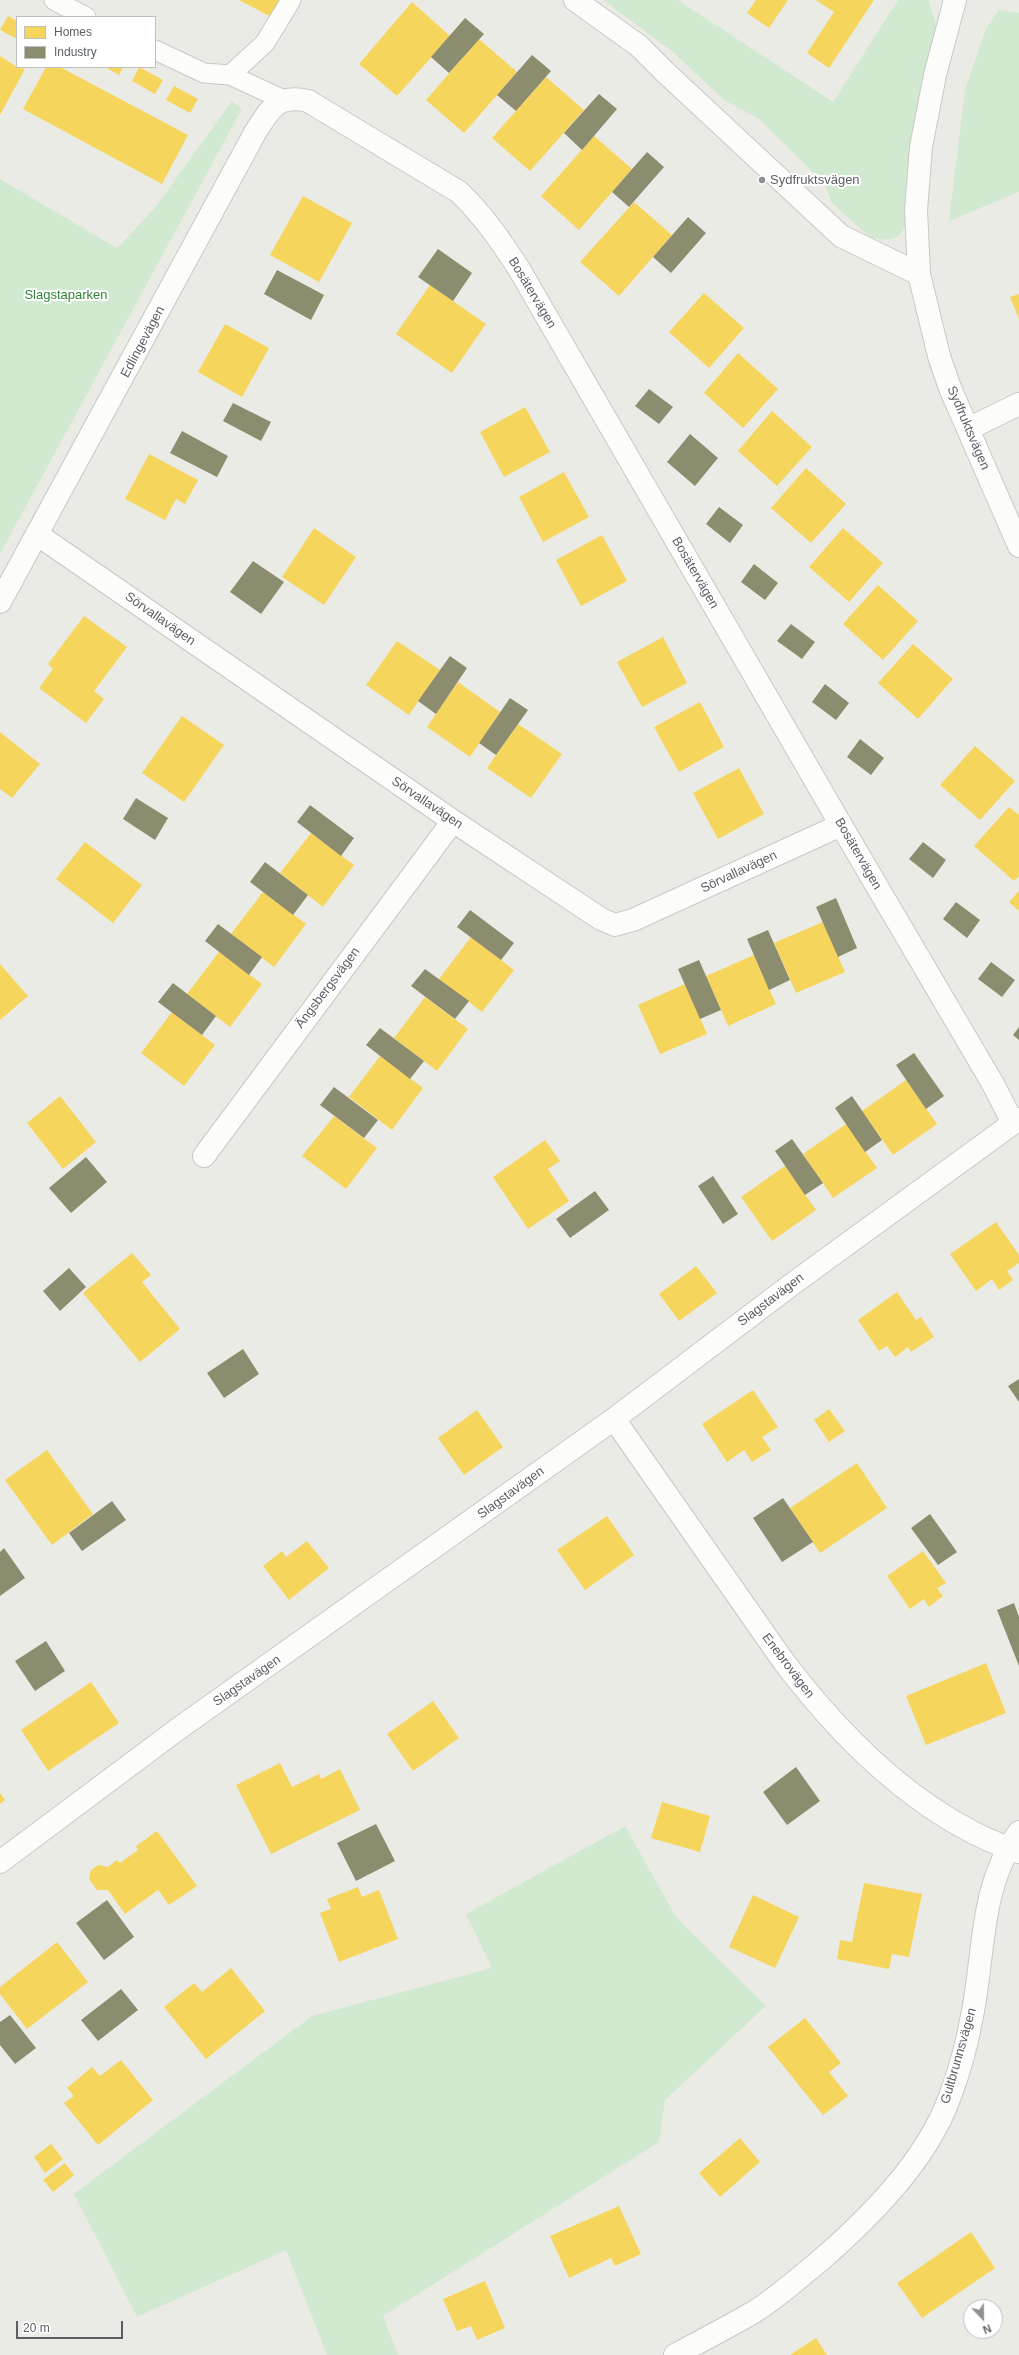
<!DOCTYPE html>
<html>
<head>
<meta charset="utf-8">
<style>
  body { margin:0 }
  #map { position:relative; width:1019px; height:2355px; overflow:hidden; background:#ebebe6; font-family:Arial,sans-serif }
  canvas { display:block }
  .legend { position:absolute; left:16px; top:16px; width:140px; height:52px; box-sizing:border-box; background:#fff; border:1px solid #bdbfc1; margin:0; padding:5px 7px; list-style:none; font-size:12px; color:#5b5f64 }
  .legend li { display:flex; align-items:center; gap:8px; height:20px }
  .legend b { width:20px; border:1px solid #bdbfc1 }
  .north { position:absolute; left:963px; top:2299px; width:40px; height:40px; box-sizing:border-box; background:#fff; border:1px solid #bdbfc1; border-radius:50%; rotate:158deg; font-size:11px; font-weight:700; line-height:16px; text-align:center; color:#5b5f64 }
  .north::after { content:''; display:block; margin:auto; width:14px; height:18px; background:#8d9092; clip-path:polygon(50% 0,100% 100%,50% 72%,0 100%) }
  .scale { position:absolute; left:16px; top:2321px; width:107px; height:18px; box-sizing:border-box; border:2px solid #5b5f64; border-top:0; padding-left:5px; font-size:12px; line-height:14px; white-space:nowrap; color:#5b5f64; -webkit-text-stroke:3px #fff; paint-order:stroke }
</style>
</head>
<body>
<div id="map">
<canvas width="1019" height="2355"></canvas>
<ul class="legend">
<li><b style="height:11px;background:#f6d55c"></b>Homes</li>
<li><b style="height:11px;background:#8c8c6e"></b>Industry</li>
</ul>
<div class="north">N</div>
<div class="scale">20 m</div>
</div>
<script>
const ctx = document.querySelector('canvas').getContext('2d');
ctx.lineJoin = 'round';
function fillPath(path, color) { ctx.fillStyle = color; ctx.fill(path, 'evenodd'); }
function strokePath(path, color, width, dash) { ctx.strokeStyle = color; ctx.lineWidth = width; ctx.lineCap = dash ? 'butt' : 'round'; ctx.setLineDash(dash || []); ctx.stroke(path); }
function label(font, color, halo, rows, align = 'center') {
  ctx.font = font + ' Arial,sans-serif'; ctx.lineWidth = 4; ctx.setLineDash([]); ctx.textBaseline = 'middle'; ctx.strokeStyle = halo; ctx.fillStyle = color; for (const [text, x, y, turn = 0] of rows) {
    ctx.save(); ctx.translate(x, y); ctx.rotate((+turn || 0) * Math.PI / 180); ctx.textAlign = isNaN(turn) ? turn : align; if (halo) ctx.strokeText(text, 0, 0); ctx.fillText(text, 0, 0); ctx.restore();
  }
}
const green = new Path2D(`
  M603,0H678L833,102L898,0H928L937,26L906,226L899,236L888,240L871,238L832,203L824,183L759,119L724,100L674,53Z
  M999,10L1019,13V192L949,221L965,90L986,28Z
  M232,101L242,109L0,554V179L117,248L154,209Z
  M625,1826L676,1917L766,2006L665,2100L659,2142L383,2316L398,2355H327L286,2250L137,2317L74,2194L312,2016L492,1968L466,1914Z`);
const homes = new Path2D(`
  M239,0H282L273,18Z
  M756,0H788L769,28L747,13Z
  M816,0H874L829,68L807,53L834,12Z
  M412,2L450,36L397,96L359,64Z
  M8,16L17,21V39L0,30Z
  M479,39L517,72L464,133L426,100Z
  M0,56L17,67L25,69L0,115Z
  M46,67H60L188,135L162,184L23,109Z
  M105,67H123L119,75Z
  M139,67L163,80L155,94L132,81Z
  M546,77L584,110L530,171L492,138Z
  M174,86L198,99L190,113L166,100Z
  M594,136L632,169L579,230L541,196Z
  M303,196L352,223L319,282L270,255Z
  M634,202L672,235L619,296L580,262Z
  M430,285L486,324L452,373L396,334Z
  M704,293L744,328L709,368L669,332Z
  M1019,294V319L1010,297Z
  M225,324L269,348L242,397L198,372Z
  M738,353L778,389L743,428L704,393Z
  M525,407L550,452L504,477L480,432Z
  M772,411L812,447L777,486L738,451Z
  M149,454L198,480L185,504L176,499L165,520L125,499Z
  M806,468L846,504L811,543L771,508Z
  M564,472L589,517L543,542L519,497Z
  M314,528L356,557L324,605L282,577Z
  M843,528L883,563L849,602L809,567Z
  M602,535L627,581L581,606L556,560Z
  M878,585L918,621L883,660L843,624Z
  M84,616L127,647L94,691L104,699L86,723L39,688L53,669L48,664Z
  M663,637L687,683L642,707L617,662Z
  M397,641L440,670L409,715L366,685Z
  M913,644L953,679L918,719L878,683Z
  M458,682L500,712L470,757L427,727Z
  M700,702L724,747L679,772L654,727Z
  M182,716L224,745L184,802L142,773Z
  M518,724L562,754L531,798L487,768Z
  M0,732L40,764L12,798L0,789Z
  M975,746L1015,781L980,820L940,785Z
  M739,768L764,814L718,839L693,793Z
  M1009,807L1019,815V876L1014,881L974,846Z
  M311,833L354,865L323,907L280,873Z
  M85,842L142,885L113,923L56,879Z
  M1019,891V911L1009,902Z
  M263,892L306,924L274,967L231,934Z
  M823,922L845,972L796,993L774,943Z
  M471,937L514,970L482,1012L439,979Z
  M219,952L262,984L230,1027L187,994Z
  M754,955L776,1004L728,1026L706,976Z
  M0,964L28,996L0,1020Z
  M685,984L707,1034L660,1054L638,1005Z
  M425,997L468,1029L437,1071L394,1038Z
  M172,1012L215,1045L184,1086L141,1053Z
  M380,1056L423,1088L392,1130L349,1097Z
  M906,1080L937,1124L893,1155L862,1111Z
  M60,1096L96,1142L63,1169L27,1123Z
  M334,1116L377,1148L346,1189L302,1156Z
  M846,1124L877,1168L833,1198L803,1154Z
  M545,1140L560,1161L548,1169L569,1201L528,1229L493,1177Z
  M785,1166L816,1210L772,1241L741,1197Z
  M996,1222L1019,1255V1263L1007,1271L1013,1280L999,1290L992,1279L976,1291L950,1254Z
  M132,1253L151,1275L142,1282L180,1329L140,1362L83,1293Z
  M696,1266L717,1293L679,1321L659,1294Z
  M897,1292L916,1320L921,1317L934,1337L911,1352L908,1347L895,1357L887,1346L879,1351L858,1320Z
  M753,1390L778,1427L762,1437L771,1450L752,1462L744,1450L727,1462L702,1424Z
  M829,1409L845,1431L829,1442L814,1420Z
  M477,1410L503,1447L464,1475L438,1438Z
  M47,1450L93,1514L52,1545L5,1480Z
  M857,1463L887,1508L820,1553L790,1508Z
  M607,1516L634,1555L585,1590L557,1550Z
  M307,1541L329,1568L289,1600L263,1566L282,1551L286,1557Z
  M923,1551L946,1583L937,1588L943,1596L929,1607L924,1599L910,1609L887,1576Z
  M986,1663L1006,1713L926,1745L906,1696Z
  M91,1682L119,1723L48,1771L21,1730Z
  M433,1701L459,1738L413,1771L387,1734Z
  M280,1763L292,1787L319,1774L321,1779L340,1769L360,1810L271,1854L236,1785Z
  M0,1793L5,1800L0,1804Z
  M662,1802L710,1816L700,1852L651,1838Z
  M157,1831L197,1886L169,1905L158,1890L125,1914L108,1890H97L89,1879L91,1870L98,1865L108,1867L117,1860L120,1863L138,1850L136,1846Z
  M864,1883L922,1894L909,1957L892,1954L889,1969L837,1959L840,1940L852,1942Z
  M358,1887L362,1897L379,1890L398,1939L339,1962L320,1913L331,1909L327,1899Z
  M753,1895L799,1917L775,1968L729,1947Z
  M57,1942L88,1982L27,2029L0,1994V1987Z
  M231,1968L265,2011L206,2059L164,2007L194,1983L202,1992Z
  M805,2018L841,2063L829,2072L848,2096L823,2115L768,2047Z
  M121,2060L153,2100L98,2145L64,2103L74,2096L67,2088L92,2067L100,2076Z
  M740,2138L760,2162L720,2197L699,2173Z
  M51,2144L63,2159L45,2173L34,2157Z
  M65,2163L74,2175L53,2192L43,2180Z
  M619,2206L641,2254L615,2266L611,2258L569,2278L550,2236Z
  M971,2232L995,2268L922,2318L897,2283Z
  M485,2281L505,2328L477,2340L471,2326L457,2331L443,2299Z
  M816,2338L827,2355H790Z`);
const industry = new Path2D(`
  M465,18L484,34L449,73L431,57Z
  M532,55L551,71L516,111L497,95Z
  M599,94L617,109L582,150L564,133Z
  M647,152L664,167L629,207L612,192Z
  M688,217L706,233L671,273L653,257Z
  M438,249L472,273L453,301L418,277Z
  M277,270L324,295L311,320L264,294Z
  M649,389L673,407L659,424L635,406Z
  M233,403L271,422L261,441L223,421Z
  M182,431L228,456L217,477L170,453Z
  M690,434L718,458L695,486L667,462Z
  M719,507L743,525L730,543L706,524Z
  M253,561L284,582L261,614L230,592Z
  M754,564L778,583L765,600L741,582Z
  M791,624L815,642L802,659L777,641Z
  M450,656L467,668L436,714L418,701Z
  M825,684L849,703L836,720L812,702Z
  M510,698L528,710L496,755L479,743Z
  M860,739L884,758L871,775L847,757Z
  M136,798L168,818L155,840L123,819Z
  M310,805L354,838L341,856L297,822Z
  M923,842L946,860L933,878L909,859Z
  M265,862L308,895L293,915L250,882Z
  M836,898L857,948L838,957L816,907Z
  M956,902L980,920L967,938L943,919Z
  M470,910L514,943L501,960L457,927Z
  M218,924L262,957L249,975L205,941Z
  M768,930L790,980L769,990L747,939Z
  M699,960L721,1010L700,1019L678,969Z
  M991,962L1015,980L1002,997L978,979Z
  M425,969L469,1001L455,1019L411,986Z
  M173,983L216,1016L202,1035L158,1002Z
  M1019,1027V1040L1013,1035Z
  M380,1028L424,1061L410,1079L366,1045Z
  M914,1053L944,1096L926,1109L896,1065Z
  M334,1087L378,1120L364,1138L320,1105Z
  M852,1096L882,1140L865,1152L835,1108Z
  M792,1139L823,1183L805,1195L775,1151Z
  M86,1157L107,1182L71,1213L49,1188Z
  M713,1176L738,1214L723,1224L698,1186Z
  M595,1191L609,1210L570,1238L556,1219Z
  M69,1268L86,1287L60,1311L43,1291Z
  M243,1349L259,1374L224,1398L207,1373Z
  M1019,1379V1402L1008,1386Z
  M783,1498L813,1542L782,1562L753,1518Z
  M112,1501L126,1520L82,1551L69,1533Z
  M930,1514L957,1552L938,1565L911,1528Z
  M4,1548L25,1578L0,1596V1552Z
  M1014,1603L1019,1617V1666L997,1610Z
  M46,1641L65,1671L35,1691L15,1661Z
  M796,1767L820,1801L787,1825L763,1792Z
  M376,1824L395,1861L356,1881L337,1843Z
  M107,1900L134,1937L104,1960L76,1923Z
  M121,1989L138,2010L98,2041L81,2020Z
  M10,2015L36,2048L15,2064L0,2045V2022Z`);
const service = new Path2D(`
  M54,0L86,17
  M155,50L204,73L230,75L284,100
  M230,75L265,43L291,0`);
const minor = new Path2D(`
  M575,0L639,46L666,73L841,236L919,274
  M955,0L935,75L921,147L916,210L919,274L939,356L950,388L1019,546
  M968,429L1019,404
  M38,535L453,821L601,919L615,925L633,920L841,825
  M0,602L256,131C271,108 277,94 308,101L459,192C483,215 501,241 519,269L841,825L993,1084L1013,1123
  M204,1156L453,821
  M614,1419L784,1662C844,1741 922,1819 1019,1852
  M0,1862L178,1729L614,1419L791,1285L1019,1119
  M675,2355C701,2341 728,2327 754,2312C778,2297 800,2277 822,2259C870,2217 926,2161 949,2099C959,2073 967,2044 972,2016C985,1953 979,1887 1019,1832`);
const markers = [
  [762,180,4,"#8d9092"]
];
const poiNames = [
  ["Sydfruktsvägen",770,180]
];
const streetNames = [
  ["Bosätervägen",532,293,59],
  ["Edlingevägen",143,342,-62],
  ["Sydfruktsvägen",968,428,67],
  ["Bosätervägen",695,573,60],
  ["Sörvallavägen",160,619,35],
  ["Sörvallavägen",427,803,34],
  ["Bosätervägen",858,854,60],
  ["Sörvallavägen",739,872,-25],
  ["Ängsbergsvägen",328,988,-53],
  ["Slagstavägen",771,1300,-37],
  ["Slagstavägen",511,1493,-36],
  ["Enebrovägen",788,1666,53],
  ["Slagstavägen",247,1681,-35],
  ["Gultbrunnsvägen",959,2056,-74]
];
const parkNames = [
  ["Slagstaparken",66,295]
];
fillPath(green, '#d2e9d1');
fillPath(homes, '#f6d55c');
fillPath(industry, '#8c8c6e');
strokePath(service, '#c8c8c6', 21);
strokePath(minor, '#c8c8c6', 24);
strokePath(service, '#fcfcfb', 19);
strokePath(minor, '#fcfcfb', 22);
for (const [x, y, r, color] of markers) { const dot = new Path2D(); dot.arc(x, y, r, 0, 2 * Math.PI); ctx.fillStyle = color; ctx.fill(dot); strokePath(dot, '#fff', 1.5); }
label('13px', '#5b5f64', '#fff', poiNames, 'left');
label('13px', '#5b5f64', '#fff', streetNames);
label('13px', '#318536', '#fff', parkNames);
</script>
</body>
</html>
